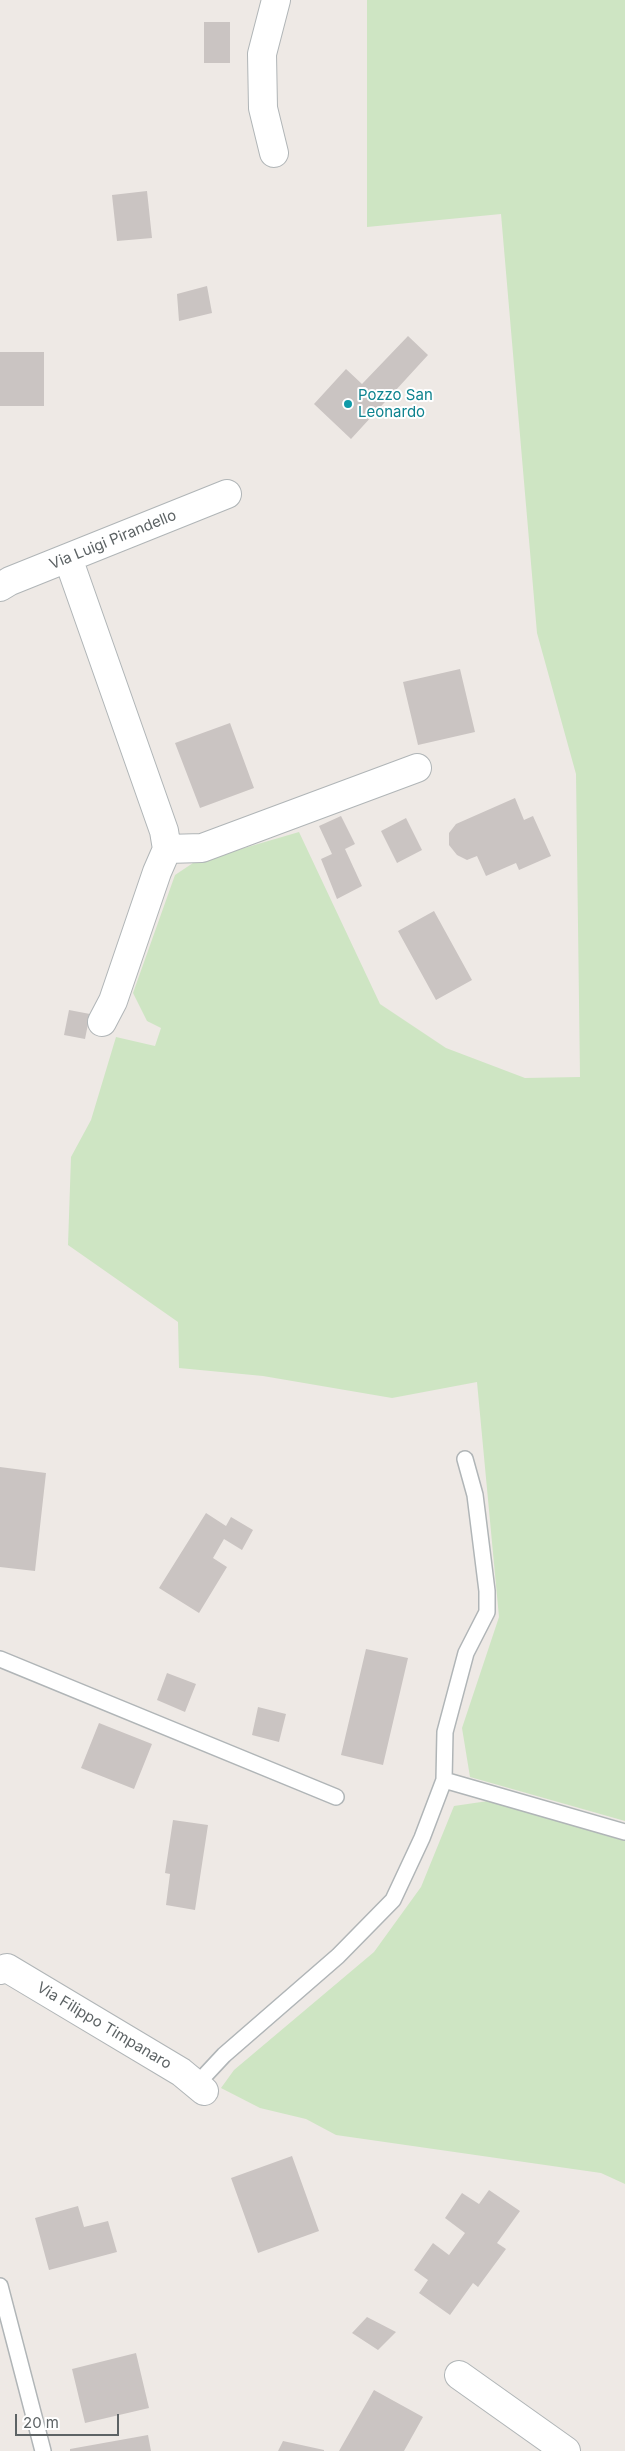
<!DOCTYPE html>
<style>
body{margin:0}
#map{position:relative;width:625px;height:2451px;overflow:hidden;background:#eee9e5;font-family:Inter,sans-serif}
canvas{display:block}
.scale{position:absolute;left:15px;top:2414px;width:104px;height:22px;box-sizing:border-box;border:2px solid #5d6365;border-top:0;padding-left:6px;font-size:15px;line-height:18px;white-space:nowrap;color:#5d6365;-webkit-text-stroke:4px #fff;paint-order:stroke}
</style>
<div id="map">
<canvas width="625" height="2451"></canvas>
<div class="scale">20 m</div>
</div>
<script>
const ctx = document.querySelector('canvas').getContext('2d');
ctx.lineJoin = 'round';
function fillPath(path, color) { ctx.fillStyle = color; ctx.fill(path, 'evenodd'); }
const toPath = rows => new Path2D(rows.map(r => 'M' + r).join(''));
function strokePath(path, color, width, dash) { ctx.strokeStyle = color; ctx.lineWidth = width; ctx.lineCap = dash ? 'butt' : 'round'; ctx.setLineDash(dash || []); ctx.stroke(path); }
function label(font, color, halo, rows, align = 'center') {
  ctx.font = font + ' Inter,sans-serif'; ctx.lineWidth = 4; ctx.setLineDash([]); ctx.textBaseline = 'middle'; ctx.strokeStyle = halo; ctx.fillStyle = color; for (const [text, x, y, turn = 0] of rows) {
    ctx.save(); ctx.translate(x, y); ctx.rotate((+turn || 0) * Math.PI / 180); ctx.textAlign = isNaN(turn) ? turn : align; if (halo) ctx.strokeText(text, 0, 0); ctx.fillText(text, 0, 0); ctx.restore();
  }
}
const green = toPath([
 [367,0,625,0,625,1821,470,1777,462,1728,499,1617,477,1382,392,1398,263,1376,179,1368,178,1322,68,1245,71,1157,91,1120,116,1037,155,1046,161,1028,147,1021,133,993,175,875,193,863,299,832,380,1004,446,1048,525,1078,580,1077,576,774,537,633,501,214,367,227],
 [488,1801,625,1841,625,2184,601,2173,336,2135,306,2119,260,2108,221,2088,234,2070,374,1952,421,1887,454,1806]
]);
const building = toPath([
 [204,22,230,22,230,63,204,63],
 [147,191,152,238,117,241,112,195],
 [207,286,212,313,179,321,177,294],
 [408,336,428,355,351,439,314,404,346,369,362,384],
 [0,352,44,352,44,406,0,406],
 [460,669,475,732,418,745,403,682],
 [230,723,254,788,200,808,175,743],
 [515,798,524,820,533,816,551,856,519,870,516,863,486,876,477,856,467,860,457,855,449,845,449,833,456,824],
 [341,816,355,844,345,849,362,886,337,899,321,859,332,854,319,826],
 [406,818,422,850,397,863,381,831],
 [434,911,472,980,436,1000,398,931],
 [69,1010,90,1014,85,1039,64,1035],
 [0,1467,46,1473,35,1571,0,1567],
 [206,1513,226,1526,231,1517,253,1530,242,1550,224,1539,213,1558,227,1567,199,1613,159,1588],
 [366,1649,408,1658,383,1765,341,1755],
 [167,1673,196,1684,185,1712,157,1700],
 [258,1707,286,1714,279,1742,252,1735],
 [99,1723,152,1744,134,1789,81,1768],
 [173,1820,208,1825,195,1910,166,1905,170,1874,165,1873],
 [292,2156,319,2231,258,2253,231,2178],
 [489,2190,520,2211,497,2243,506,2249,478,2287,473,2283,450,2315,419,2293,428,2280,414,2270,433,2243,449,2255,465,2233,445,2218,462,2193,479,2204],
 [78,2206,84,2227,108,2221,117,2252,49,2270,35,2218],
 [367,2317,396,2332,378,2350,352,2333],
 [136,2353,149,2408,85,2423,72,2369],
 [374,2390,423,2417,404,2451,339,2451],
 [148,2435,151,2451,70,2451,70,2449],
 [283,2441,324,2450,324,2451,278,2451]
]);
const lane = toPath([
 [0,1659,336,1797],
 [444,1780,625,1832],
 [196,2085,224,2055,338,1956,393,1900,422,1838,444,1780,445,1732,466,1653,487,1612,487,1591,475,1495,465,1459],
 [0,2286,43,2451]
]);
const street = toPath([
 [274,153,263,108,262,54,276,0],
 [68,558,164,831,167,849,157,872,113,1001,102,1022],
 [0,587,10,581,227,494],
 [167,849,202,848,417,768],
 [0,1970,7,1968,181,2072,204,2091],
 [459,2375,566,2451]
]);
const markers = [
 [348,404,5,"#0f9aa8"]
];
const cultureNames = [
 ["Pozzo San",358,395],
 ["Leonardo",358,412]
];
const streetNames = [
 ["Via Luigi Pirandello",113,540,-22],
 ["Via Filippo Timpanaro",104,2026,31]
];
fillPath(green, '#cee5c3');
fillPath(building, '#cac4c2');
strokePath(lane, '#b0b5b7', 18);
strokePath(street, '#b0b5b7', 30);
strokePath(lane, '#fff', 15);
strokePath(street, '#fff', 28);
for (const [x, y, r, color] of markers) { const dot = new Path2D(); dot.arc(x, y, r, 0, 2 * Math.PI); ctx.fillStyle = color; ctx.fill(dot); strokePath(dot, '#fff', 2); }
label('15px', '#0d838f', '#fff', cultureNames, 'left');
label('15px', '#5d6365', '#fff', streetNames);
</script>
